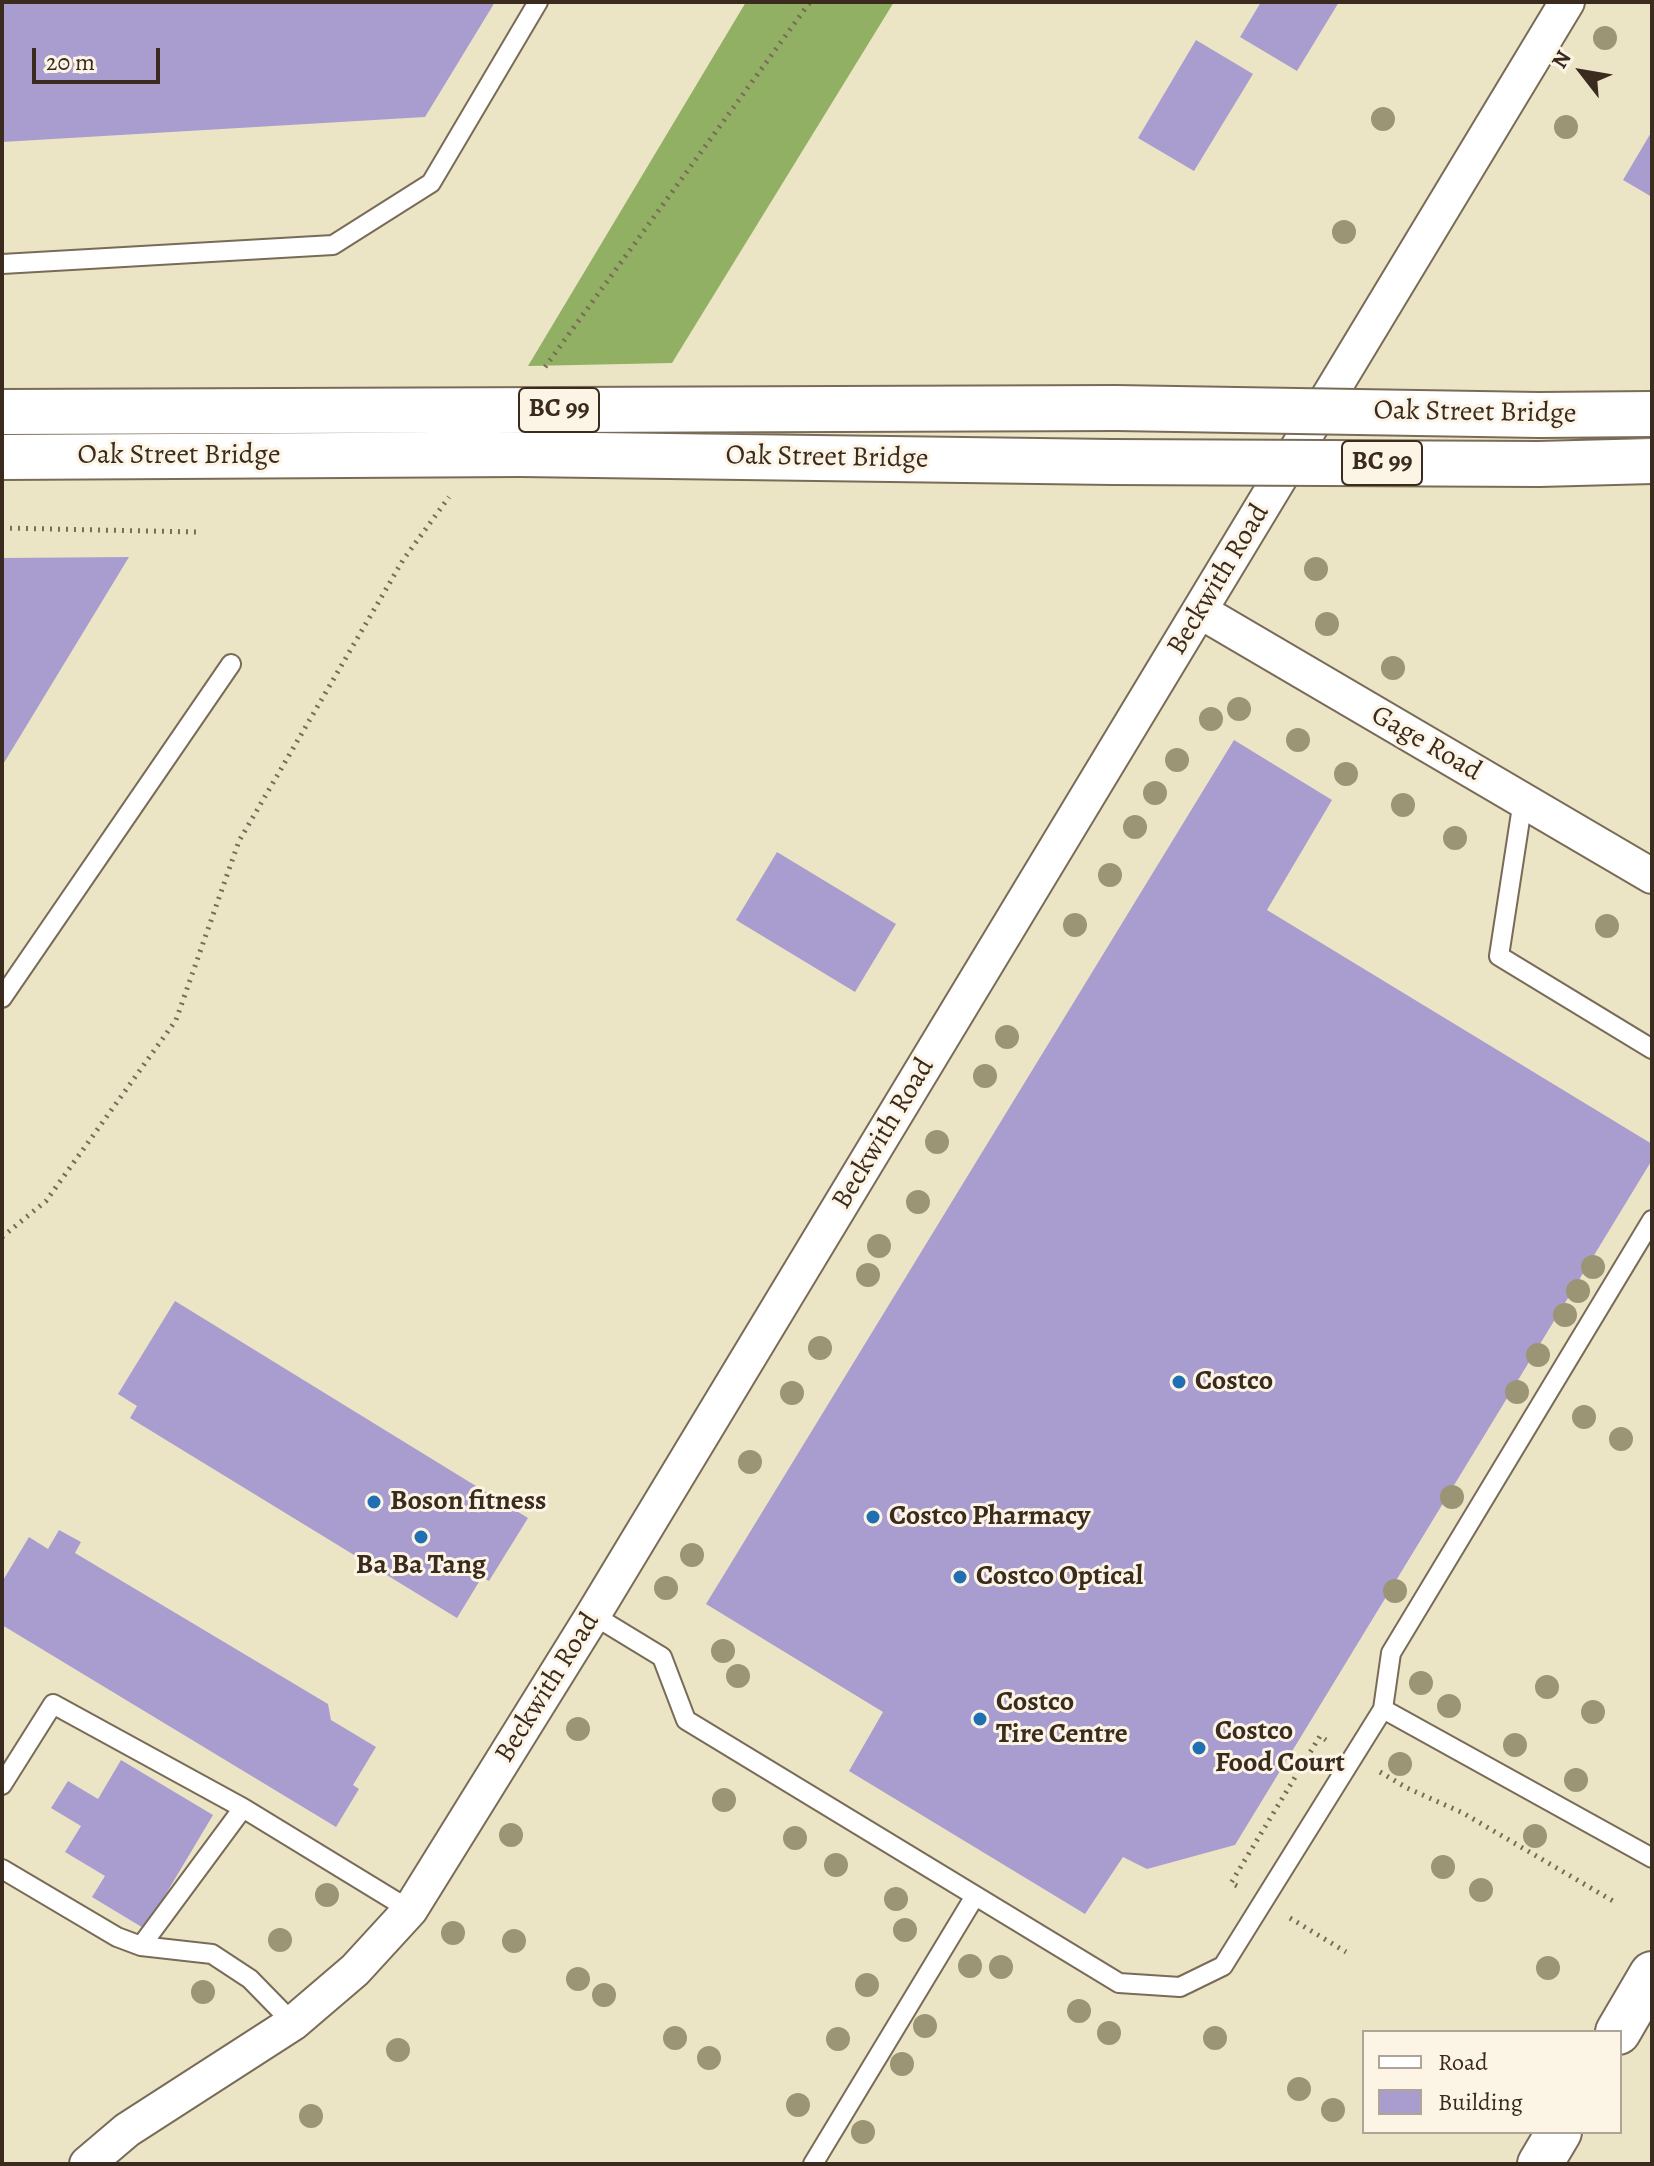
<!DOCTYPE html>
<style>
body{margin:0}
#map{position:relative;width:1654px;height:2166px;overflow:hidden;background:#ece5c5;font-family:Alegreya,serif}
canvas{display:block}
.frame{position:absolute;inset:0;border:4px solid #3b2a1e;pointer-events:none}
.legend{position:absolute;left:1362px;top:2030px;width:260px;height:104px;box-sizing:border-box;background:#fcf5e5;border:2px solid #afa495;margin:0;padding:10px 14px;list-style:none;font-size:24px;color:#3b2a1e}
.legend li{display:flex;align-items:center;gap:16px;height:40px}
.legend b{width:40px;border:2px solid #afa495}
.north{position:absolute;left:1542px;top:32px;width:80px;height:80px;-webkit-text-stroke:6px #fcf5e5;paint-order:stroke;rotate:301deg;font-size:22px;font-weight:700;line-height:32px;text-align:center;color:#3b2a1e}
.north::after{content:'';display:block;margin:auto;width:28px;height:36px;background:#3b2a1e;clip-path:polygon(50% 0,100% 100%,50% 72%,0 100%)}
.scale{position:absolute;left:32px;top:48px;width:128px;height:36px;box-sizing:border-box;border:4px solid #3b2a1e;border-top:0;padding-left:10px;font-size:24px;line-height:28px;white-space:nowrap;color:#3b2a1e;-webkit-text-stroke:6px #fcf5e5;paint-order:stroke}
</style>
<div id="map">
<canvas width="1654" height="2166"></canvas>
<div class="frame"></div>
<ul class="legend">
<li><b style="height:10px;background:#fff"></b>Road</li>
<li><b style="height:22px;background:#a99dd0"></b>Building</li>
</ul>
<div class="north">N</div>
<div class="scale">20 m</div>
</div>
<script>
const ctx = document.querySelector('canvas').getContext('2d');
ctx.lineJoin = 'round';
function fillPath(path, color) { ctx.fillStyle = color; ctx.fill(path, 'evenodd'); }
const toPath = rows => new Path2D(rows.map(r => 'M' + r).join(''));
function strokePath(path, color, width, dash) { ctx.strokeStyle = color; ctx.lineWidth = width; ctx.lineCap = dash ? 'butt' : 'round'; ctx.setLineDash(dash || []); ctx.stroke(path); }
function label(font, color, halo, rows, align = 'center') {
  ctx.font = font + ' Alegreya,serif'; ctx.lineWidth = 6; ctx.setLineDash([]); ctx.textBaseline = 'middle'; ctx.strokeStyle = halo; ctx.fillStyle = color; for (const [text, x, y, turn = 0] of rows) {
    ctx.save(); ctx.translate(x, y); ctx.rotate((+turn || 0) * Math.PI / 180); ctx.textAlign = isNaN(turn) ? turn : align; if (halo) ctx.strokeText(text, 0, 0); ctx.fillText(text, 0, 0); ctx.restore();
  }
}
const forest = toPath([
 [746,2,894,2,672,363,528,366]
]);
const building = toPath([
 [2,2,495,2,425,117,2,142],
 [1261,2,1339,2,1297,71,1240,37],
 [1196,40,1253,74,1194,171,1138,138],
 [1652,131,1652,197,1623,180],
 [129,557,2,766,2,558],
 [1234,740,1332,800,1267,910,1652,1144,1652,1160,1235,1845,1147,1869,1123,1857,1085,1914,849,1771,883,1712,706,1604],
 [777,852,896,924,855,992,736,920],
 [175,1301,528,1518,489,1581,482,1577,457,1618,130,1418,137,1406,118,1394],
 [59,1530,81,1542,75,1553,328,1704,331,1720,376,1747,353,1785,359,1789,336,1827,2,1625,2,1582,29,1537,48,1549],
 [121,1760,213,1815,145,1929,92,1897,105,1876,65,1852,81,1826,51,1808,68,1781,98,1799]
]);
const path = toPath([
 [545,367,810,2],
 [2,528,197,532],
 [2,1237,46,1201,176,1020,239,841,403,560,449,497],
 [1380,1772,1407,1788,1463,1813,1613,1901],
 [1237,1886,1231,1883,1320,1736,1326,1740],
 [1290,1918,1346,1952]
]);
const lane = toPath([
 [2,264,333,245,431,183,538,2],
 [1523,800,1499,956,1652,1049],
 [2,998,231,664],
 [593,1615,662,1657,686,1720,1119,1983,1180,1987,1223,1966,1383,1709,1391,1653,1652,1220],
 [1383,1709,1652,1858],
 [2,1785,53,1704,243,1808,410,1910],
 [2,1869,117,1937,141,1946,212,1954,250,1979,293,2023],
 [141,1946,243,1808],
 [813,2164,975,1896]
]);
const street = toPath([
 [1200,611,1652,876],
 [87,2164,127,2130,293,2023,355,1970,410,1910,593,1615,1567,2]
]);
const primary = toPath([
 [1618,2032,1652,1974],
 [1540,2164,1559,2132]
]);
const highwayBridge = toPath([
 [2,412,1116,408,1539,415,1652,414],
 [2,457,520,454,1112,462,1539,464,1652,461]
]);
const trees = [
 [1605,38],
 [1383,119],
 [1566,127],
 [1344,232],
 [1316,569],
 [1327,624],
 [1393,668],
 [1239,709],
 [1211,719],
 [1298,740],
 [1177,760],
 [1346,774],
 [1155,793],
 [1403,805],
 [1135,827],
 [1455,838],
 [1110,875],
 [1075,925],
 [1607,926],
 [1007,1037],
 [985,1076],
 [937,1142],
 [918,1202],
 [879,1246],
 [1593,1267],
 [868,1275],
 [1578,1291],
 [1565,1315],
 [820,1348],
 [1538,1355],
 [1517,1392],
 [792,1393],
 [1584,1417],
 [1621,1439],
 [750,1462],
 [1452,1497],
 [692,1555],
 [666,1588],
 [1395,1591],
 [723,1651],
 [738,1676],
 [1421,1683],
 [1547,1687],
 [1449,1706],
 [1593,1712],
 [578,1729],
 [1515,1745],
 [1400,1764],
 [1576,1780],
 [724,1800],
 [511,1835],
 [1535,1836],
 [795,1838],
 [836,1865],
 [1443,1867],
 [1481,1890],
 [327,1895],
 [896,1899],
 [905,1930],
 [453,1933],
 [280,1940],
 [514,1941],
 [970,1966],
 [1001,1967],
 [1548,1968],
 [578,1979],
 [867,1985],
 [203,1992],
 [604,1995],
 [1079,2011],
 [925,2026],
 [1109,2033],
 [675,2038],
 [1215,2038],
 [838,2039],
 [398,2050],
 [709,2058],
 [902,2064],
 [1299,2089],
 [798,2105],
 [1333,2110],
 [311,2116],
 [863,2132]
];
const markers = [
 [1179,1382,8,"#1f6fb2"],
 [374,1502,8,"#1f6fb2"],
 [873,1517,8,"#1f6fb2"],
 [421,1537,8,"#1f6fb2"],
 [960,1577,8,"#1f6fb2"],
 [980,1719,8,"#1f6fb2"],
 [1199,1748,8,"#1f6fb2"]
];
const shields = [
 [559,410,80],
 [1382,463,80]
];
const shieldNames = [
 ["BC 99",559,410],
 ["BC 99",1382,463]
];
const streetNames = [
 ["Oak Street Bridge",1475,413,1],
 ["Oak Street Bridge",179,456],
 ["Oak Street Bridge",827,458,1],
 ["Beckwith Road",1219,580,-59],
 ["Gage Road",1426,744,30],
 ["Beckwith Road",884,1134,-59],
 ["Beckwith Road",548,1688,-58]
];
const poiNames = [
 ["Costco",1195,1382],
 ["Boson fitness",390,1502],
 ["Costco Pharmacy",889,1517],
 ["Ba Ba Tang",421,1566,"center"],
 ["Costco Optical",976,1577],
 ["Costco",996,1703],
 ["Tire Centre",996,1735],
 ["Costco",1215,1732],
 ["Food Court",1215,1764]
];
fillPath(forest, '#91b063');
fillPath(building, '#a99dd0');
strokePath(lane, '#796b58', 22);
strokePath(street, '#796b58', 38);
strokePath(primary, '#796b58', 48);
strokePath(path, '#796b58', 5, [2, 6]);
strokePath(lane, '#fff', 18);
strokePath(street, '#fff', 34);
strokePath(primary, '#fff', 44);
strokePath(highwayBridge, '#796b58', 48, []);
strokePath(highwayBridge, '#fff', 44);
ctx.fillStyle = '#9c9575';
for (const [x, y] of trees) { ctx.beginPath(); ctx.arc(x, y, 12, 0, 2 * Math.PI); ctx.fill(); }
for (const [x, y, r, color] of markers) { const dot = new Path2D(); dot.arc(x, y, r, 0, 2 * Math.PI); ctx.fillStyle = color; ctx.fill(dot); strokePath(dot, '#fcf5e5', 3); }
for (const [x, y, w] of shields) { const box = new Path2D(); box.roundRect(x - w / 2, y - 22, w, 44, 6); ctx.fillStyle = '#fcf5e5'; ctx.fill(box); strokePath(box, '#3b2a1e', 2); }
label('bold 26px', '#3b2a1e', null, shieldNames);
label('28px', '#3b2a1e', '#fcf5e5', streetNames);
label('bold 28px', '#3b2a1e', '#fcf5e5', poiNames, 'left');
</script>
